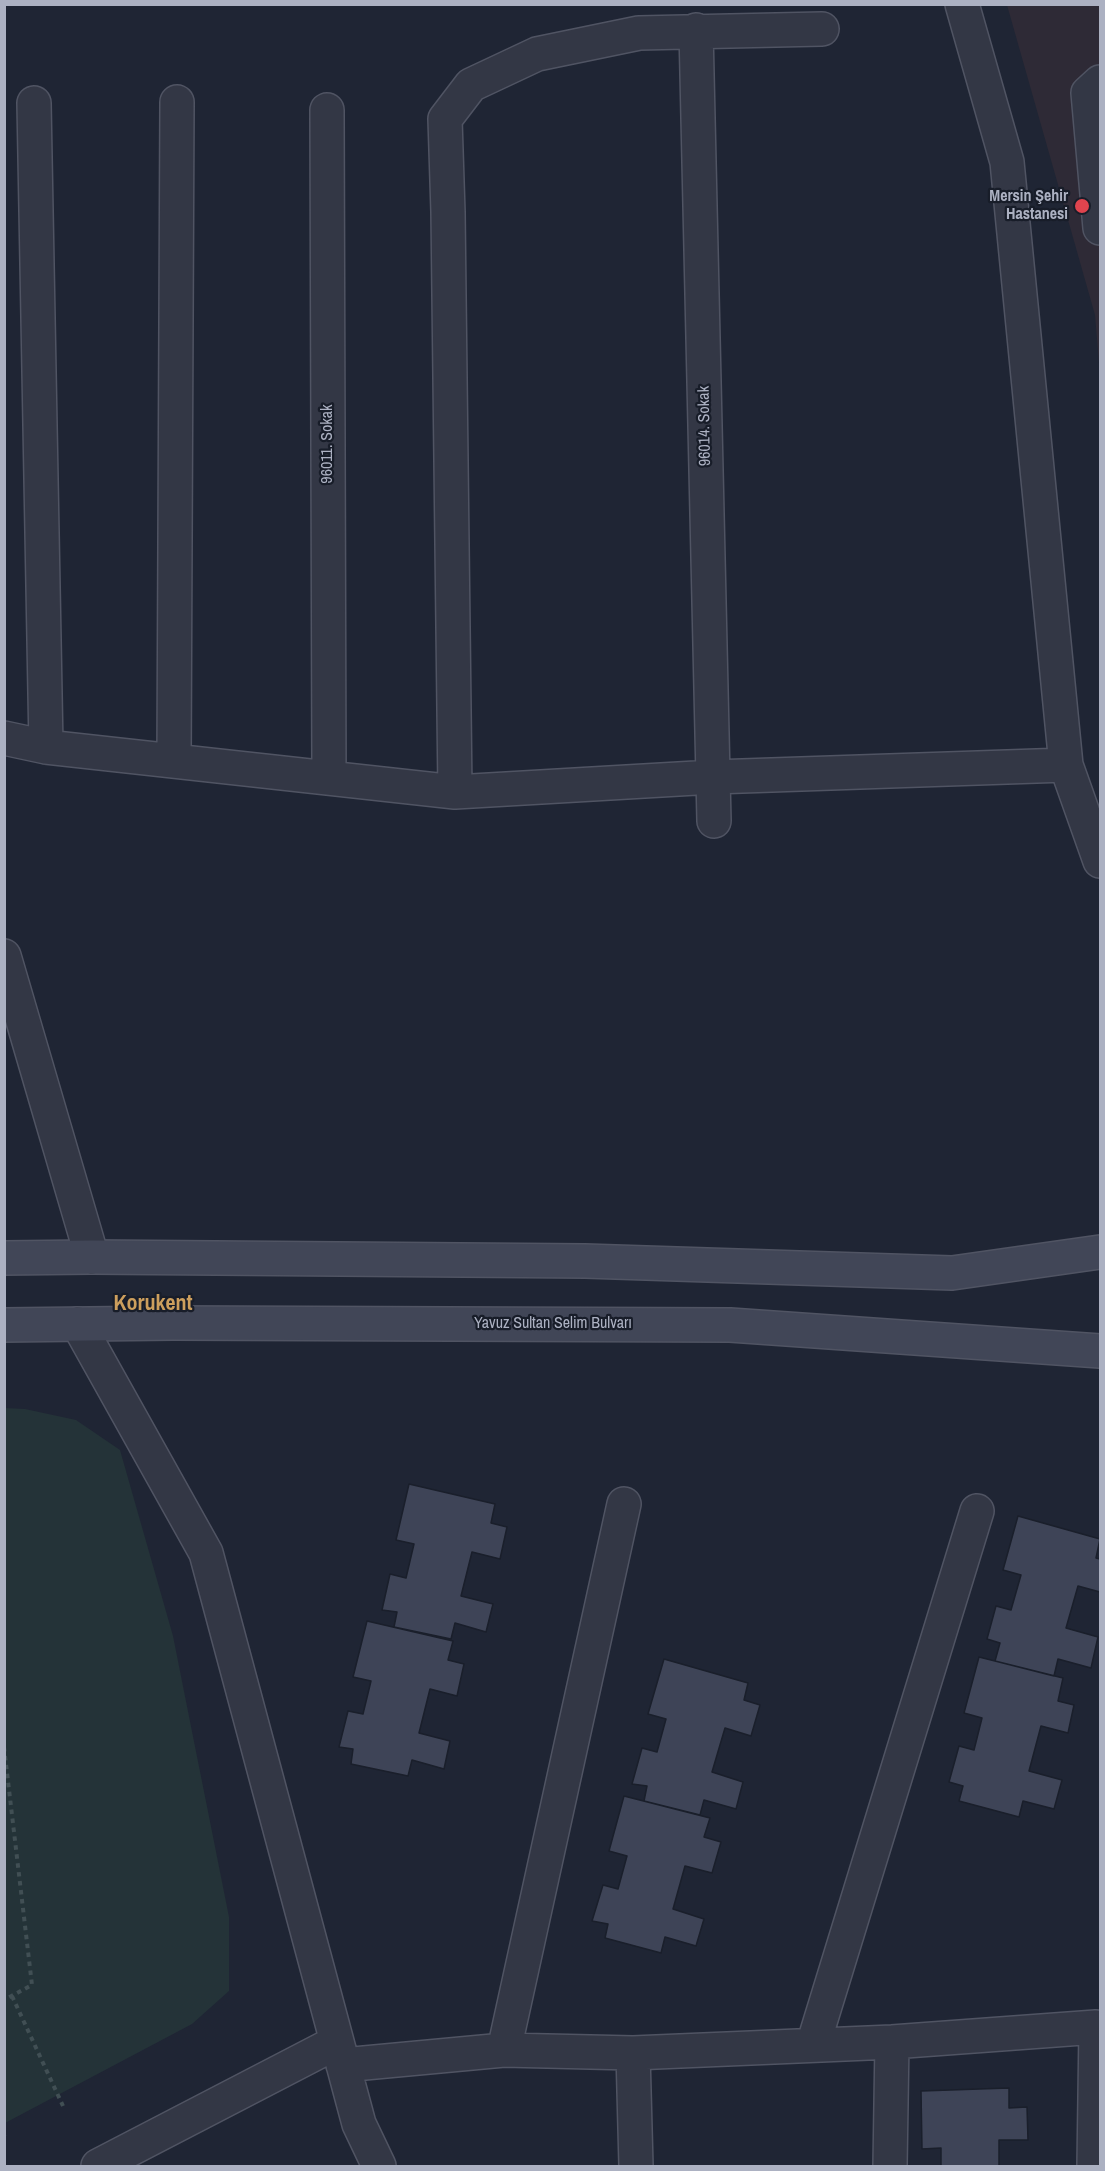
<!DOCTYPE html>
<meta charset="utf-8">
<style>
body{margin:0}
#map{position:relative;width:1105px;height:2171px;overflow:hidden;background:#1f2534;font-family:"Archivo Narrow",sans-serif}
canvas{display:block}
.frame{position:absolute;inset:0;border:6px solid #acb1c2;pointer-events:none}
</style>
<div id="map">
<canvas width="1105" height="2171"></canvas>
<div class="frame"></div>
</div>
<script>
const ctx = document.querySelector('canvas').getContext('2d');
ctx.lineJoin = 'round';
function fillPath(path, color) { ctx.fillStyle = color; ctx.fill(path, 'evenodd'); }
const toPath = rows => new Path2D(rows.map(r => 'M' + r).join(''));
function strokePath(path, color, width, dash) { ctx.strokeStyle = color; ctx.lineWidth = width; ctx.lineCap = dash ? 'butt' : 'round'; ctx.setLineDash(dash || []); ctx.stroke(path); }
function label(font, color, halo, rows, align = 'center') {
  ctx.font = font + ' "Archivo Narrow",sans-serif'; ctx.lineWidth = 4.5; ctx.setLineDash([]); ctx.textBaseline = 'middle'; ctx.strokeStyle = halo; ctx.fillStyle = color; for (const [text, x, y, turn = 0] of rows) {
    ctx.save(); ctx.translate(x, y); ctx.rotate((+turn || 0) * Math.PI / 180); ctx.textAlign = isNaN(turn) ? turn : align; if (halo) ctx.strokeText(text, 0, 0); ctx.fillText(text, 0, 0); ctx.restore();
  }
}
const medical = toPath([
 [1007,5,1100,5,1100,375,1095,315]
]);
const green = toPath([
 [4,1408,25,1409,76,1420,120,1450,173,1636,229,1917,229,1991,192,2024,5,2123]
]);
const building = toPath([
 [409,1484,495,1504,491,1523,507,1527,500,1559,472,1552,461,1596,493,1604,486,1632,455,1623,451,1639,394,1627,397,1612,382,1610,390,1574,406,1578,414,1544,396,1540,409,1484],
 [1018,1516,1100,1539,1096,1558,1100,1559,1100,1592,1078,1586,1066,1628,1098,1637,1091,1668,1058,1659,1054,1676,995,1661,1000,1643,987,1639,996,1606,1011,1610,1021,1575,1003,1570,1018,1516],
 [367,1621,453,1641,448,1660,464,1664,457,1696,430,1689,419,1733,450,1741,444,1769,412,1760,408,1776,351,1764,353,1749,339,1747,348,1711,363,1714,371,1681,353,1677,367,1621],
 [979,1657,1063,1678,1058,1701,1074,1705,1068,1733,1041,1726,1029,1771,1062,1780,1054,1809,1023,1801,1019,1817,959,1801,963,1786,949,1782,959,1746,974,1750,982,1718,964,1713,979,1657],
 [664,1659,748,1683,744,1700,760,1705,751,1736,725,1728,712,1772,743,1782,736,1809,704,1800,700,1815,644,1801,647,1786,632,1784,642,1748,657,1752,666,1719,648,1714,664,1659],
 [624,1796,710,1818,704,1837,721,1842,712,1873,685,1866,673,1909,704,1919,696,1946,665,1937,661,1953,605,1938,608,1924,592,1921,603,1885,618,1889,627,1856,609,1851,624,1796],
 [1009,2088,1009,2108,1027,2107,1028,2140,999,2140,999,2166,941,2166,941,2148,922,2149,921,2091,1009,2088]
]);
const path = toPath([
 [4,1747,32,1985,4,2000],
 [12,1996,63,2106],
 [4,2136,5,2137]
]);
const street = toPath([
 [962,4,1007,162,1066,765,1100,861],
 [696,30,714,821],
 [1100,82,1088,93,1100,228],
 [34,103,46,747],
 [327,110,329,778],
 [4,738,46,747,455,792,713,777,1066,765],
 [174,761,177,102],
 [455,792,448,212,445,119,471,85,537,54,639,33,822,29],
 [4,956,92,1257],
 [78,1324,206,1553,359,2124,379,2166],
 [813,2045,977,1511],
 [504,2050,624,1504],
 [633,2053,636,2166],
 [343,2065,504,2050,633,2053,892,2042,1096,2027,1094,2166],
 [98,2166,337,2042],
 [890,2166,892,2042]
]);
const secondary = toPath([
 [4,1258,92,1257,585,1261,952,1273,1100,1252],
 [4,1325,173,1323,730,1325,1100,1351]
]);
const markers = [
 [1082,206,8,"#e0444e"]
];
const poiNames = [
 ["Mersin Şehir",1068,197],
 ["Hastanesi",1068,215]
];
const streetNames = [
 ["96014. Sokak",705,426,-91],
 ["96011. Sokak",328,444,-90],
 ["Yavuz Sultan Selim Bulvarı",553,1324]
];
const districtNames = [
 ["Korukent",153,1304]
];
fillPath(medical, '#2e2a36');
fillPath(green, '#243338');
fillPath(building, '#3e4457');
strokePath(building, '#1a1f2b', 1.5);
strokePath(street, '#505463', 36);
strokePath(secondary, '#505463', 36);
strokePath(path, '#414f54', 4, [4.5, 4.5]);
strokePath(street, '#333745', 33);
strokePath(secondary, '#414657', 33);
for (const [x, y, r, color] of markers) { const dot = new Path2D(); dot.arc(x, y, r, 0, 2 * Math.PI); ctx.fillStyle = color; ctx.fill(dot); strokePath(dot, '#181d29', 2); }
label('bold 16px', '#acb1c2', '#181d29', poiNames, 'right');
label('16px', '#acb1c2', '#181d29', streetNames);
label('bold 22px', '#cd9f5d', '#181d29', districtNames);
</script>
